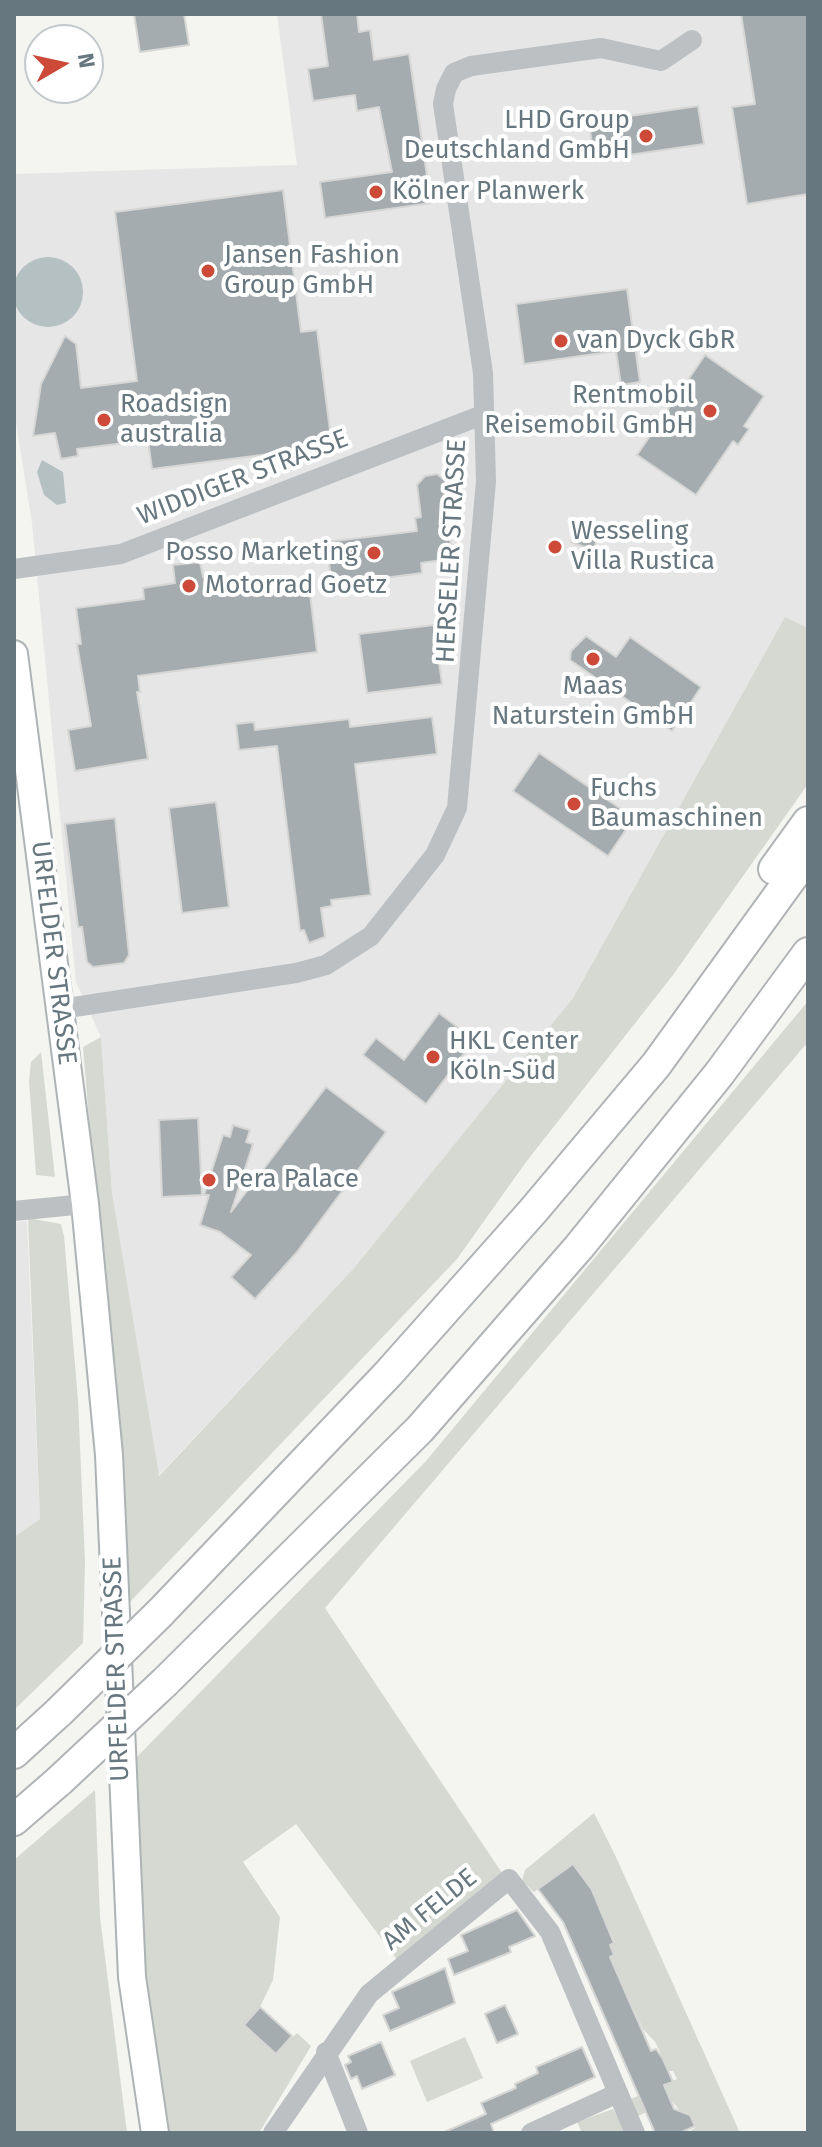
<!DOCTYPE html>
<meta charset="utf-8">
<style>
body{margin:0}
#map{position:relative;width:822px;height:2147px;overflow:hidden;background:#f4f4f1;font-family:"Fira Sans",sans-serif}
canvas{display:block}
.frame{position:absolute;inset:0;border:16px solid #67777f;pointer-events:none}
.north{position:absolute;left:24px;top:24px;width:80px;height:80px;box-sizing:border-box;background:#fff;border:2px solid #c2c9cc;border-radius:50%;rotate:81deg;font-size:22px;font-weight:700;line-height:32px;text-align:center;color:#67777f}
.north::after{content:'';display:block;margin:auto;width:28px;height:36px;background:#cd4a38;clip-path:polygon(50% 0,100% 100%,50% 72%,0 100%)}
</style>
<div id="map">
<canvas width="822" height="2147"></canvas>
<div class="frame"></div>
<div class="north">N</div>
</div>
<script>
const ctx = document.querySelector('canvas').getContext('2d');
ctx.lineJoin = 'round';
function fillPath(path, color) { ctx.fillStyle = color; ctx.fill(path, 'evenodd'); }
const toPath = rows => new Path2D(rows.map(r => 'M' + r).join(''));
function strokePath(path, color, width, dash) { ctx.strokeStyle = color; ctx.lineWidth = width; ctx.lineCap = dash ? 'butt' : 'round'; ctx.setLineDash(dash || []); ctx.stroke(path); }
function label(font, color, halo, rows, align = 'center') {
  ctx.font = font + ' "Fira Sans",sans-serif'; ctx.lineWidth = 8; ctx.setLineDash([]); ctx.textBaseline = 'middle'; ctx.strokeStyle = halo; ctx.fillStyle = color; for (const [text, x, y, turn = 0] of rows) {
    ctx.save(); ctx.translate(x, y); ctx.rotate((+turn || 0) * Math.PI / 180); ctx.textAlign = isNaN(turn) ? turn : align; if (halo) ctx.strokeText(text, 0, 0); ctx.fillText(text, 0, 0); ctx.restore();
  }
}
const built = toPath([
 [277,14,808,14,808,628,785,617,573,998,354,1268,158,1476,112,1193,101,1037,76,982,32,523,14,410,14,174,297,165],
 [27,1221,40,1519,14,1537,14,1222]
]);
const green = toPath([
 [785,617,808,628,808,784,673,975,526,1162,457,1259,129,1603,83,1047,101,1037,112,1193,159,1476,354,1268,573,998],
 [808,1001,808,1042,325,1608,502,1873,398,1961,296,1824,243,1862,280,1917,273,1980,260,2007,244,2025,276,2053,297,2033,311,2046,259,2133,167,2133,155,2062,139,1910,131,1763,426,1461],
 [41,1052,55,1177,36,1175,29,1081,31,1062],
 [28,1218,61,1224,64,1236,78,1400,85,1562,83,1643,14,1710,14,1537,40,1519],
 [95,1790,100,1917,127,2133,14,2133,14,1860],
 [594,1813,616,1857,740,2133,688,2133,696,2127,691,2117,680,2120,680,2111,671,2100,638,2116,631,2099,677,2079,673,2071,668,2071,656,2043,643,2029,622,1984,610,1957,614,1955,608,1945,615,1942,598,1905,573,1910,595,1894,573,1864,534,1892,522,1881,525,1870],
 [465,2037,483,2078,427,2102,410,2061],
 [613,2109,628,2133,582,2133,577,2122]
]);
const water = toPath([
 '13 292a35 35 0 1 1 70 0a35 35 0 1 1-70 0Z',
 [42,460,63,472,66,503,57,505,44,495,37,472]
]);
const building = toPath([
 [134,14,184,14,189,45,140,52,134,14],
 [321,14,357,14,359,32,370,30,374,60,409,54,431,203,325,218,320,182,392,172,379,107,357,111,355,95,313,101,308,69,328,66,321,14],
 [741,14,808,14,808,194,747,204,732,107,755,104,741,14],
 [698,106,704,144,594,160,589,122,698,106],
 [283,190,301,332,317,330,332,446,152,469,148,440,77,449,78,456,61,459,55,433,33,436,41,384,65,336,76,344,81,388,137,381,115,212,283,190],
 [627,289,640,382,621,385,616,351,524,364,516,304,627,289],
 [705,355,764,396,744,426,749,429,738,445,733,441,696,495,637,455,705,355],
 [437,474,447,482,449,494,443,502,452,551,448,559,421,563,422,573,332,585,326,542,417,531,415,518,421,517,417,485,425,476,437,474],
 [576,527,599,535,593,550,571,542,576,527],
 [200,562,203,577,209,577,210,589,308,577,317,652,138,676,140,692,137,692,148,759,75,771,68,730,91,726,77,644,81,644,76,608,144,599,143,588,175,583,173,565,200,562],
 [434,625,442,684,367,693,359,634,434,625],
 [586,636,616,657,630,637,701,687,672,731,570,660,571,651,586,636],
 [432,717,437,754,355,764,371,895,331,900,332,906,321,908,325,937,309,943,304,930,300,931,277,746,239,750,236,724,254,722,255,730,349,719,350,727,432,717],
 [539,753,634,818,608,856,513,791,539,753],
 [216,802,229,907,182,913,169,808,216,802],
 [115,818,129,955,124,963,93,967,87,962,82,927,78,927,65,824,115,818],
 [439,1013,474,1040,426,1104,363,1055,376,1038,404,1060,439,1013],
 [326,1087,386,1132,297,1252,255,1299,231,1277,251,1255,220,1232,200,1225,209,1195,204,1195,223,1135,230,1137,233,1125,250,1130,246,1142,253,1144,231,1212,326,1087],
 [198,1118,202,1195,162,1197,159,1120,198,1118],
 [573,1864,592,1890,614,1943,610,1945,614,1955,610,1957,651,2051,656,2049,663,2059,673,2082,664,2085,674,2109,690,2115,695,2126,680,2133,655,2133,563,1922,538,1889,573,1864],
 [517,1910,535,1936,509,1947,511,1952,454,1975,448,1959,468,1951,461,1935,517,1910],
 [445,1968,455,2003,390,2031,383,2015,399,2008,392,1992,445,1968],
 [505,2005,518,2034,497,2043,485,2014,505,2005],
 [260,2007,292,2036,276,2054,244,2025,260,2007],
 [381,2042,395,2075,362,2089,357,2076,351,2079,345,2065,351,2062,348,2056,381,2042],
 [582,2047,595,2077,491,2124,494,2133,442,2133,486,2114,481,2103,516,2088,515,2084,538,2073,536,2067,582,2047]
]);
const minor = toPath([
 [14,569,121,554,485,414],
 [61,1009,296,973,326,965,371,936,435,855,457,808,486,481,483,373,443,104,446,89,454,73,471,66,601,48,661,61,692,40],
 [14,1211,85,1204],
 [326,2052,358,2133],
 [273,2133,369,1994,509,1879,550,1932,635,2133],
 [531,2133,618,2093]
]);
const major = toPath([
 [14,654,85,1204,109,1455,132,1977,155,2133]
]);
const highway = toPath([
 [774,869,808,822],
 [160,1613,388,1374,533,1211,656,1065,808,855],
 [165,1682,420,1429,579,1247,719,1074,808,953],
 [14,1753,59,1712],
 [14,1820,59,1781]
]);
const highwayBridge = toPath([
 [59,1712,160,1613],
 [59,1781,165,1682]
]);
const markers = [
 [646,136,8,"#cd4a38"],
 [376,192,8,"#cd4a38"],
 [208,271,8,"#cd4a38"],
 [561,341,8,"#cd4a38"],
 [710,411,8,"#cd4a38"],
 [104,420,8,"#cd4a38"],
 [555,547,8,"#cd4a38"],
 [374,553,8,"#cd4a38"],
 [189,586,8,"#cd4a38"],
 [593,659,8,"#cd4a38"],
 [574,804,8,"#cd4a38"],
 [433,1057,8,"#cd4a38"],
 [209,1180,8,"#cd4a38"]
];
const poiNames = [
 ["LHD Group",630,121,"right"],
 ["Deutschland GmbH",630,151,"right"],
 ["Kölner Planwerk",392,192],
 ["Jansen Fashion",224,256],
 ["Group GmbH",224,286],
 ["van Dyck GbR",577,341],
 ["Rentmobil",694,396,"right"],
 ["Reisemobil GmbH",694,426,"right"],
 ["Roadsign",120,405],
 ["australia",120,435],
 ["Wesseling",571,532],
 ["Villa Rustica",571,562],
 ["Posso Marketing",358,553,"right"],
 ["Motorrad Goetz",205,586],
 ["Maas",593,687,"center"],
 ["Naturstein GmbH",593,717,"center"],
 ["Fuchs",590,789],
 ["Baumaschinen",590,819],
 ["HKL Center",449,1042],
 ["Köln-Süd",449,1072],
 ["Pera Palace",225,1180]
];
const streetNames = [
 ["WIDDIGER STRASSE",243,478,-21],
 ["HERSELER STRASSE",452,551,-87],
 ["URFELDER STRASSE",53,953,83],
 ["URFELDER STRASSE",117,1669,-92],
 ["AM FELDE",430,1910,-39]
];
fillPath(built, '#e5e6e5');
fillPath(green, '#d5d9d1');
fillPath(water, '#b4c0c2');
fillPath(building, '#a4acb0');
strokePath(building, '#d6d6d4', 2);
strokePath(major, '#aeb3b5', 30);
strokePath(highway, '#b0b4b6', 34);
strokePath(minor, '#bcc0c3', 20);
strokePath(major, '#fff', 26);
strokePath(highway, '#fff', 30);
strokePath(highwayBridge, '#b0b4b6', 34, []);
strokePath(highwayBridge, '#fff', 30);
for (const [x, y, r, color] of markers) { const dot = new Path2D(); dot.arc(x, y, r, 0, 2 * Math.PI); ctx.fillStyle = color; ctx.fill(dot); strokePath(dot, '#fff', 3); }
label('26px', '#67777f', '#fff', poiNames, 'left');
label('26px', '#67777f', '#fff', streetNames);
</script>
